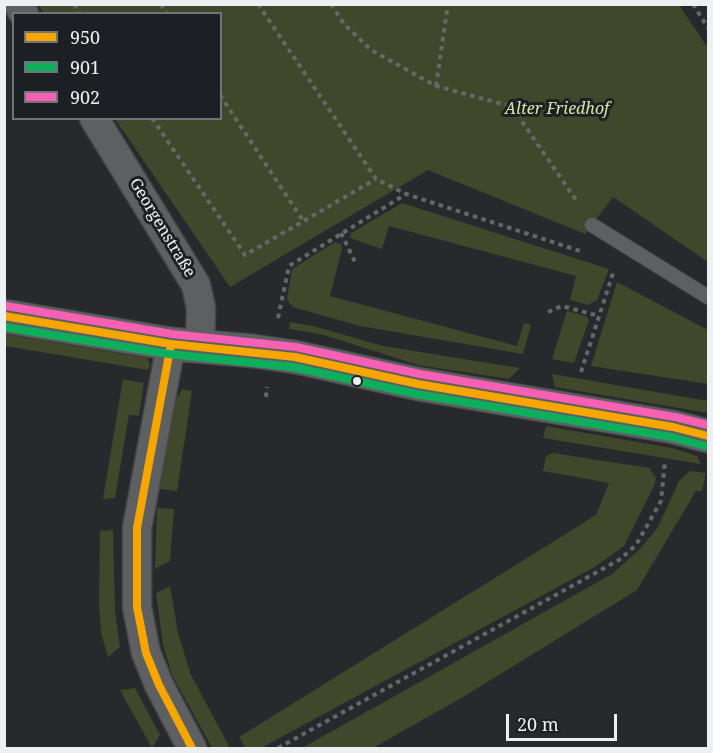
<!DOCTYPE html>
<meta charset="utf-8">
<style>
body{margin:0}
#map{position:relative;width:713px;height:753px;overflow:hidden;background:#27292c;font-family:"Noto Serif",serif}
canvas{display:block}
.frame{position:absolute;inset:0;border:6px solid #edf0f3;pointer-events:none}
.legend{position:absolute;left:12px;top:12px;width:210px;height:108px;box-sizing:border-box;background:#1c2024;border:2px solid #707377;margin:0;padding:8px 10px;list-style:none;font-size:18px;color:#edf0f3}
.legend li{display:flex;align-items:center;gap:12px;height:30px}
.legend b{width:30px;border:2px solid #707377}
.scale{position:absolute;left:506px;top:714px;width:111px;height:27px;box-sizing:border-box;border:3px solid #edf0f3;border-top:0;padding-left:8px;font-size:18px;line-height:21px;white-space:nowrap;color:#edf0f3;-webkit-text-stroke:4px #1c2024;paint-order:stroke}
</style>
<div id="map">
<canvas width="713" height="753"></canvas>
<div class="frame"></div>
<ul class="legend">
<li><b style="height:8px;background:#f7a600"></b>950</li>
<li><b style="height:8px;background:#0daf5c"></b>901</li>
<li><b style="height:8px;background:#f860b3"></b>902</li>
</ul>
<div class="scale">20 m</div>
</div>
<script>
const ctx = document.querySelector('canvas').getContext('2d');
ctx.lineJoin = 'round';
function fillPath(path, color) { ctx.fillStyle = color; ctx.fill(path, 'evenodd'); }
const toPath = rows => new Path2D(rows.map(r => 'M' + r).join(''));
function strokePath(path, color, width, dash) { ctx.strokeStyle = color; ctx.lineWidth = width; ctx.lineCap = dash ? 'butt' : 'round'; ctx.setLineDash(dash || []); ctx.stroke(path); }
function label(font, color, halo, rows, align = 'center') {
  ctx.font = font + ' "Noto Serif",serif'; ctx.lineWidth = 6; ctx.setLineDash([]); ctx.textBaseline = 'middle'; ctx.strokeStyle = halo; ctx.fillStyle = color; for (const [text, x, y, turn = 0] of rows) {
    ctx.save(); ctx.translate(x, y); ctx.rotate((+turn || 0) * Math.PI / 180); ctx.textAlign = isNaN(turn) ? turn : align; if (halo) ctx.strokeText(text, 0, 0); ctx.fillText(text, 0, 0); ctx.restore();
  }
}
const green = toPath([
 [38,5,679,5,708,48,708,262,613,197,585,234,428,170,230,287,115,119,220,118,220,14,44,13],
 [402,203,609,269,597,300,588,305,570,300,576,276,389,226,382,249,350,238,351,233],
 [335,242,341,244,342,249,330,296,517,346,524,323,531,325,523,354,360,326,293,307,287,300,292,269],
 [617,282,708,330,708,384,591,366],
 [567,311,586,316,589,320,574,363,552,359],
 [290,322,313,326,383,346,520,368,509,379,418,365,324,335,289,329],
 [5,334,147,358,150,364,148,370,5,346],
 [552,374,708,401,708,413,555,387],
 [123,379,144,383,139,416,129,415,115,498,103,499],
 [182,389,192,391,177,491,160,489,174,404],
 [546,426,672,448,697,456,701,464,543,438],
 [553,453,649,468,656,478,654,486,624,546,593,568,261,748,245,748,239,737,596,515,609,483,543,471,546,456],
 [690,471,706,473,702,491,696,491,637,590,463,697,373,748,302,748,612,574,640,549,658,527,679,481],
 [157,508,174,509,170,561,155,569],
 [113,530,115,611,120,647,108,657,101,633,99,603,100,531],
 [170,586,178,633,191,675,230,748,212,748,172,675,163,645,156,593],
 [135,688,160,735,152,748,120,690]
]);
const path = toPath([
 [74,4,80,14],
 [161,4,167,14],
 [258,4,376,179,406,194,580,251],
 [331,4,344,24,371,50,436,86,517,108,523,123,578,203],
 [693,4,708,28],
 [436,86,448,4],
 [220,95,304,222],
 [152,118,245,255,376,179],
 [341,233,355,262],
 [548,312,562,306,599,316],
 [278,318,289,266,406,194],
 [581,372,614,270],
 [266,397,267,387],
 [278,748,619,560,636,545,661,501,665,461]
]);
const lane = toPath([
 [592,225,708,297]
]);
const street = toPath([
 [18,4,24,14],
 [94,118,196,285,201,308,200,347],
 [171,344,137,528,137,607,146,653,159,685,192,748]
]);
const secondary = toPath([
 [4,316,171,344,253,351,295,357,418,384,673,427,708,436]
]);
const bus1 = toPath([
 [4,316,171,344,295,357,418,384,673,427,708,436],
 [171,344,137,528,137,607,146,653,159,685,192,748]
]);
const bus2 = toPath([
 [4,327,169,354,293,367,416,394,671,437,705,446]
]);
const bus3 = toPath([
 [6,306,172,334,296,347,420,374,675,417,708,425]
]);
const markers = [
 [357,381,5,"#edf0f3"]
];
const parkNames = [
 ["Alter Friedhof",557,109]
];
const streetNames = [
 ["Georgenstraße",162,228,59]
];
fillPath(green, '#40472b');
strokePath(lane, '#454649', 16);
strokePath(street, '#454649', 31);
strokePath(secondary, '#454649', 35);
strokePath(path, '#666769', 4, [4.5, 4.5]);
strokePath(lane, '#5d5f61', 14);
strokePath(street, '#5d5f61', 28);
strokePath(secondary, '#5d5f61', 33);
strokePath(bus1, '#f7a600', 8);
strokePath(bus2, '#0daf5c', 8);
strokePath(bus3, '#f860b3', 8);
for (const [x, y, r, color] of markers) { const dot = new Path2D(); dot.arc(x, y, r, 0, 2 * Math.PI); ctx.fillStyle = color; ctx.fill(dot); strokePath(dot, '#1c2024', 2); }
label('italic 16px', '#d7e9a2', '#1c2024', parkNames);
label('16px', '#edf0f3', '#1c2024', streetNames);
</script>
